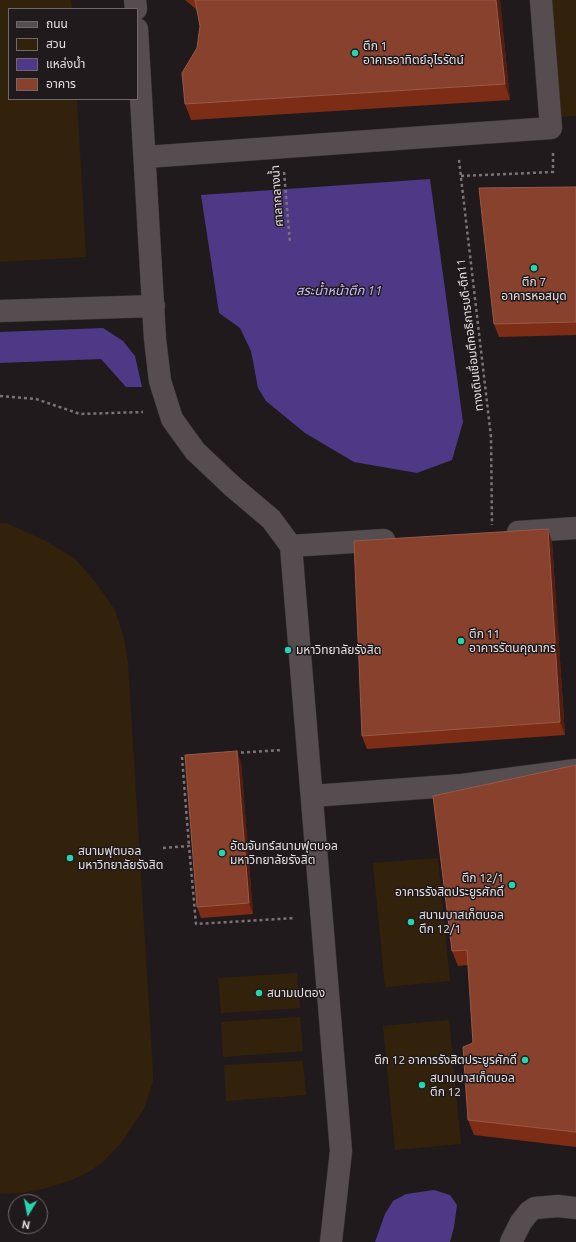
<!DOCTYPE html>
<meta charset="utf-8">
<style>
body{margin:0}
#map{position:relative;width:576px;height:1242px;overflow:hidden;background:#211a1c;font-family:Ubuntu,"Noto Sans Thai",sans-serif}
canvas{display:block}
.legend{position:absolute;left:8px;top:8px;width:130px;height:92px;box-sizing:border-box;background:#211a1c;border:1px solid #6f696b;margin:0;padding:5px 7px;list-style:none;font-size:12px;color:#e5e0e2}
.legend li{display:flex;align-items:center;gap:8px;height:20px}
.legend b{width:20px;border:1px solid #6f696b}
.north{position:absolute;left:8px;top:1194px;width:40px;height:40px;box-sizing:border-box;background:#211a1c;border:1px solid #6f696b;border-radius:50%;rotate:190deg;font-size:11px;font-weight:700;line-height:16px;text-align:center;color:#e5e0e2}
.north::after{content:'';display:block;margin:auto;width:14px;height:18px;background:#26d5ae;clip-path:polygon(50% 0,100% 100%,50% 72%,0 100%)}
</style>
<div id="map">
<canvas width="576" height="1242"></canvas>
<ul class="legend">
<li><b style="height:5px;background:#554d4f"></b>ถนน</li>
<li><b style="height:11px;background:#33220b"></b>สวน</li>
<li><b style="height:11px;background:#4e3986"></b>แหล่งน้ำ</li>
<li><b style="height:11px;background:#88412c"></b>อาคาร</li>
</ul>
<div class="north">N</div>
</div>
<script>
const ctx = document.querySelector('canvas').getContext('2d');
ctx.lineJoin = 'round';
function fillPath(path, color) { ctx.fillStyle = color; ctx.fill(path, 'evenodd'); }
const toPath = rows => new Path2D(rows.map(r => 'M' + r).join(''));
function strokePath(path, color, width, dash) { ctx.strokeStyle = color; ctx.lineWidth = width; ctx.lineCap = dash ? 'butt' : 'round'; ctx.setLineDash(dash || []); ctx.stroke(path); }
function label(font, color, halo, rows, align = 'center') {
  ctx.font = font + ' Ubuntu,"Noto Sans Thai",sans-serif'; ctx.lineWidth = 3; ctx.setLineDash([]); ctx.textBaseline = 'middle'; ctx.strokeStyle = halo; ctx.fillStyle = color; for (const [text, x, y, turn = 0] of rows) {
    ctx.save(); ctx.translate(x, y); ctx.rotate((+turn || 0) * Math.PI / 180); ctx.textAlign = isNaN(turn) ? turn : align; if (halo) ctx.strokeText(text, 0, 0); ctx.fillText(text, 0, 0); ctx.restore();
  }
}
const green = toPath([
 [0,0,71,0,72,9,9,9,9,99,77,99,86,257,0,262],
 [551,0,576,0,576,116,561,117],
 [0,523,6,523,44,540,75,559,96,583,115,610,124,638,128,663,153,1072,153,1081,144,1109,121,1143,104,1161,90,1171,72,1180,43,1189,22,1193,2,1194,0,1193],
 [438,858,450,981,385,987,373,863],
 [297,973,300,1008,221,1013,218,978],
 [300,1017,303,1051,223,1057,221,1022],
 [449,1020,461,1144,395,1150,383,1026],
 [303,1061,306,1095,226,1101,224,1065]
]);
const water = toPath([
 [430,179,463,422,452,460,417,473,354,462,305,433,266,401,258,388,251,351,240,328,219,313,201,195],
 [103,328,123,341,135,356,142,387,126,387,101,359,0,363,0,332],
 [434,1190,450,1195,457,1205,454,1227,450,1242,375,1242,385,1214,393,1201,406,1194]
]);
const path = toPath([
 [459,160,491,437,492,525],
 [284,172,290,243],
 [461,176,553,172,553,153],
 [0,396,36,399,80,414,143,412],
 [235,753,282,750],
 [188,757,182,757,189,846],
 [163,848,189,846,196,924,295,918]
]);
const street = toPath([
 [135,0,136,9],
 [137,29,155,339,160,381,172,419,195,451,232,486,271,519,291,546,341,1151,331,1242],
 [146,157,551,128,541,0],
 [0,311,154,306],
 [518,532,576,528],
 [291,546,384,540],
 [312,796,462,785,576,770],
 [511,1242,521,1222,529,1212,535,1208,558,1206,576,1208]
]);
const wall = toPath([
 [185,0,500,0,510,100,191,120,185,104,197,48,200,26,197,10],
 [576,187,576,335,499,337,494,324],
 [548,529,552,542,565,735,367,749,362,736],
 [241,762,253,914,201,918,197,907],
 [576,765,576,1147,474,1135,468,1120,473,1043,468,965,458,966,452,951]
]);
const shadedWall = toPath([
 [496,0,500,0,510,100,505,84],
 [548,529,552,542,565,735,560,722],
 [237,751,241,762,253,914,249,903]
]);
const building = toPath([
 [195,0,496,0,505,84,185,104,182,73,197,48,200,26,195,0],
 [576,187,576,322,494,324,479,188,576,187],
 [548,529,560,722,362,736,354,541,548,529],
 [237,751,249,903,197,907,185,755,237,751],
 [576,765,576,1132,468,1120,463,1047,473,1043,467,950,452,951,433,796,576,765]
]);
const markers = [
 [355,53,4,"#26d5ae"],
 [534,268,4,"#26d5ae"],
 [461,641,4,"#26d5ae"],
 [288,650,4,"#26d5ae"],
 [222,853,4,"#26d5ae"],
 [70,858,4,"#26d5ae"],
 [512,885,4,"#26d5ae"],
 [411,922,4,"#26d5ae"],
 [259,993,4,"#26d5ae"],
 [525,1060,4,"#26d5ae"],
 [422,1085,4,"#26d5ae"]
];
const poiNames = [
 ["ตึก 1",363,46],
 ["อาคารอาทิตย์อุไรรัตน์",363,60],
 ["ตึก 7",534,282,"center"],
 ["อาคารหอสมุด",534,296,"center"],
 ["ตึก 11",469,634],
 ["อาคารรัตนคุณากร",469,648],
 ["มหาวิทยาลัยรังสิต",296,650],
 ["อัฒจันทร์สนามฟุตบอล",230,846],
 ["มหาวิทยาลัยรังสิต",230,860],
 ["สนามฟุตบอล",78,851],
 ["มหาวิทยาลัยรังสิต",78,865],
 ["ตึก 12/1",504,878,"right"],
 ["อาคารรังสิตประยูรศักดิ์",504,892,"right"],
 ["สนามบาสเก็ตบอล",419,915],
 ["ตึก 12/1",419,929],
 ["สนามเปตอง",267,993],
 ["ตึก 12 อาคารรังสิตประยูรศักดิ์",517,1060,"right"],
 ["สนามบาสเก็ตบอล",430,1078],
 ["ตึก 12",430,1092]
];
const streetNames = [
 ["ศาลากลางน้ำ",277,196,-94],
 ["ทางเดินเชื่อมตึกอธิการบดี-ตึก11",470,335,-97]
];
const waterNames = [
 ["สระน้ำหน้าตึก 11",339,291]
];
fillPath(green, '#33220b');
fillPath(water, '#4e3986');
strokePath(street, '#3a3536', 23);
strokePath(path, '#7a7476', 2.5, [3, 3]);
strokePath(street, '#554d4f', 22);
fillPath(wall, '#7d2d16');
fillPath(shadedWall, '#531e0f');
fillPath(building, '#88412c');
strokePath(building, '#975a49', 1);
for (const [x, y, r, color] of markers) { const dot = new Path2D(); dot.arc(x, y, r, 0, 2 * Math.PI); ctx.fillStyle = color; ctx.fill(dot); strokePath(dot, '#211a1c', 1.5); }
label('12px', '#e5e0e2', '#211a1c', poiNames, 'left');
label('12px', '#e5e0e2', '#211a1c', streetNames);
label('italic 13px', '#c9bdff', '#211a1c', waterNames);
</script>
